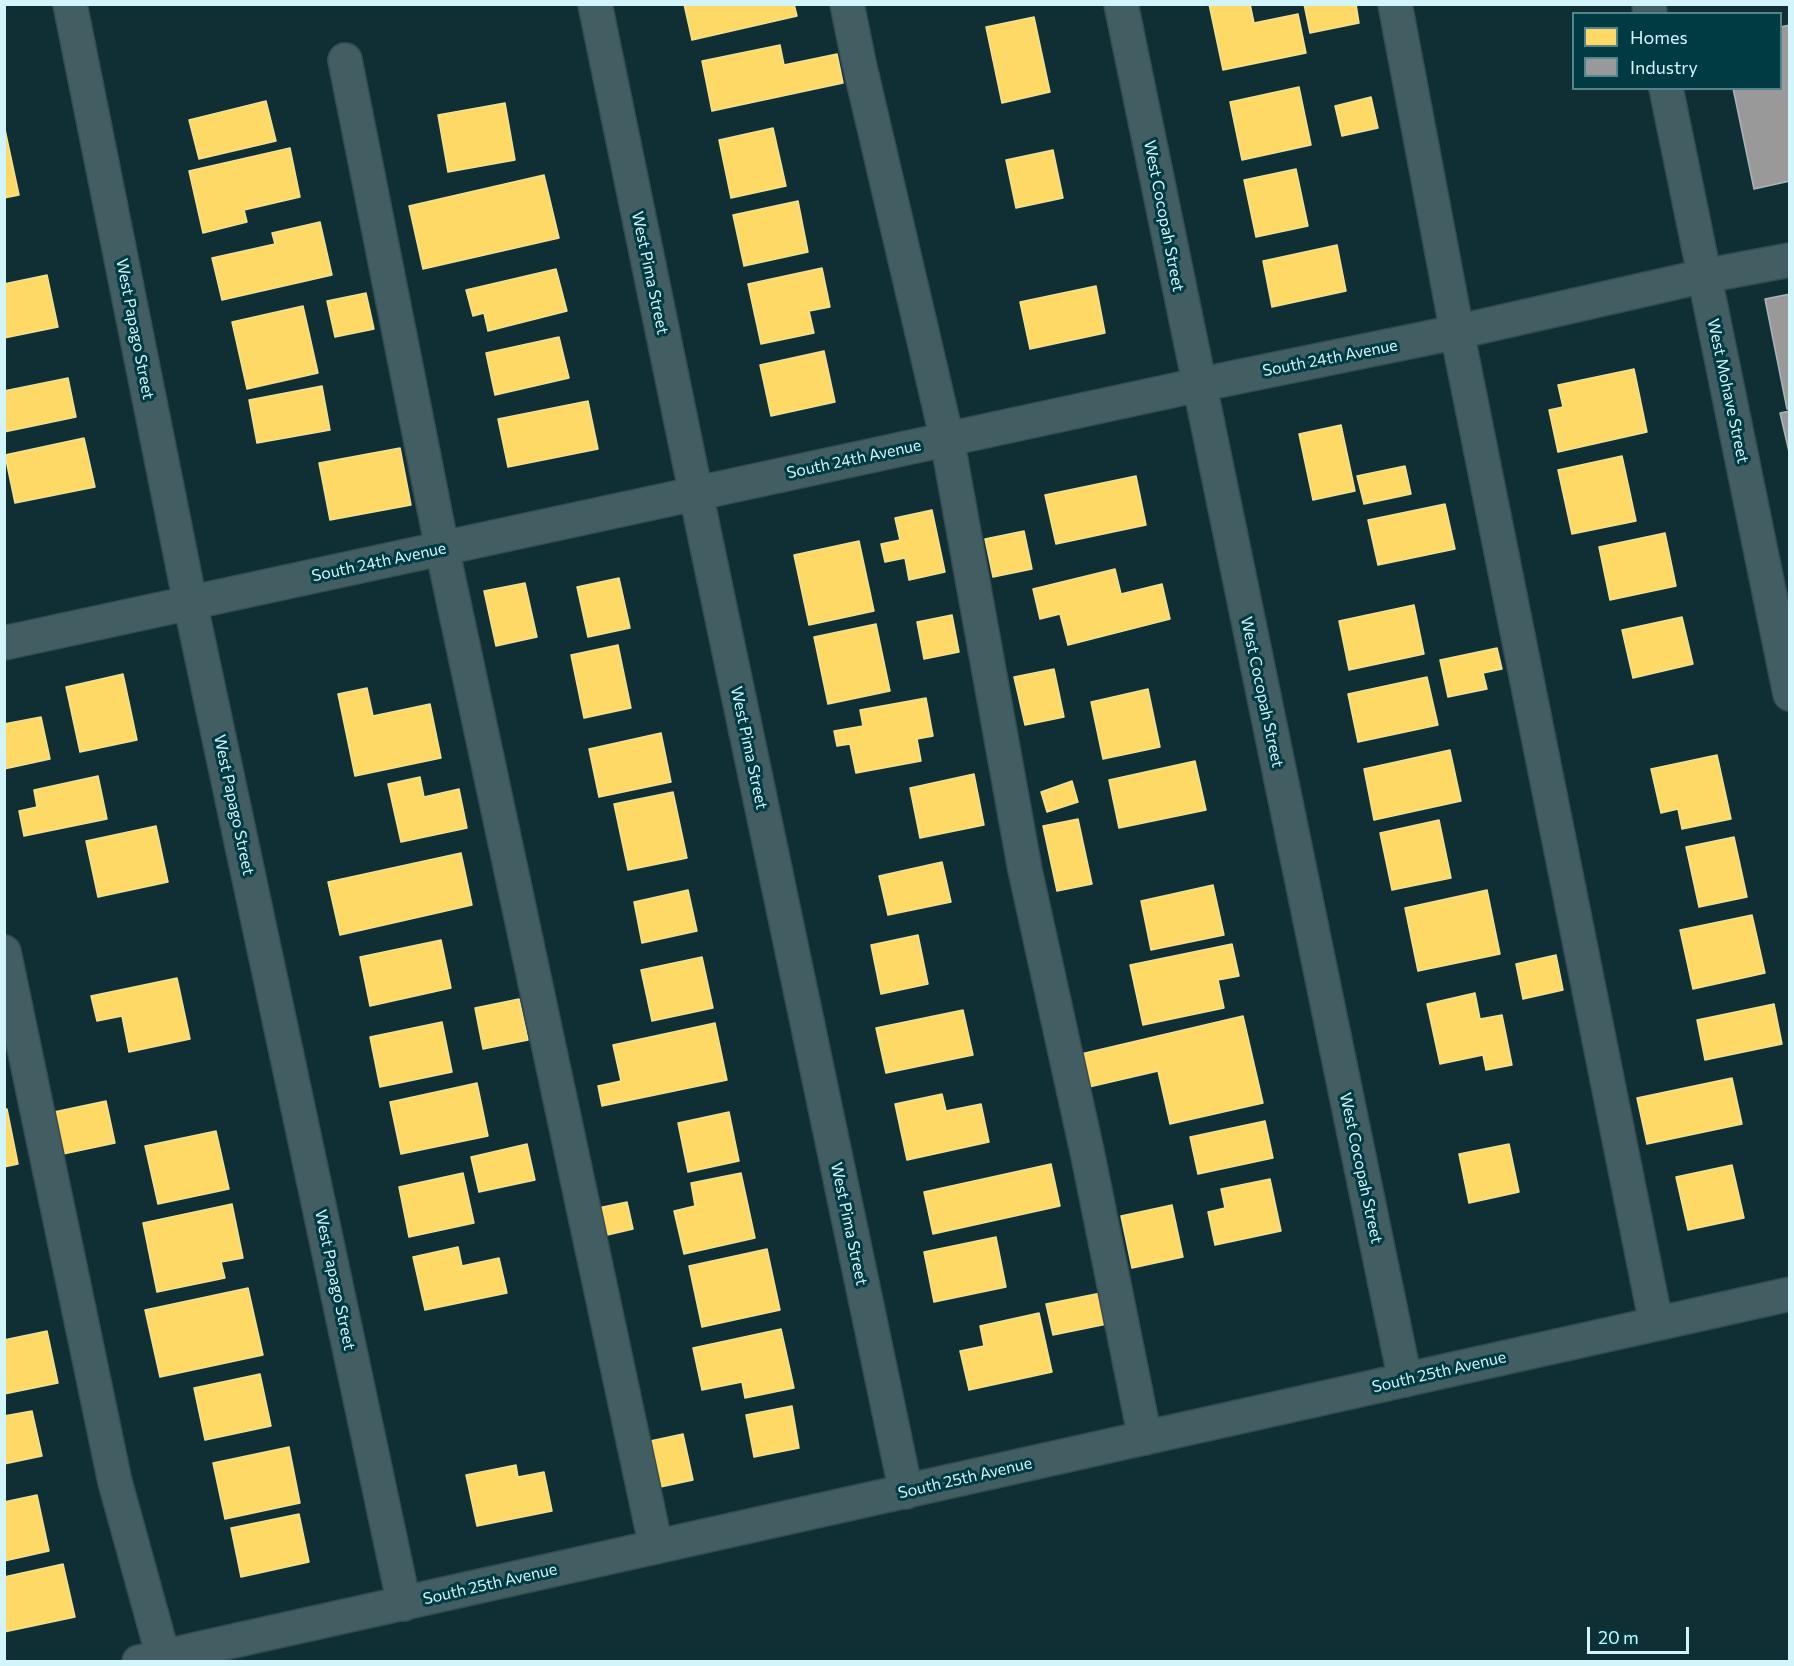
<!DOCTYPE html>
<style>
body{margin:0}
#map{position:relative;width:1794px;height:1666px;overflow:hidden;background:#0f2f34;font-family:Commissioner,sans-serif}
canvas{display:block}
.frame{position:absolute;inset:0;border:6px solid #d2f5fc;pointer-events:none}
.legend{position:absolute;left:1572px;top:12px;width:210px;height:78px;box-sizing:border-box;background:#003a43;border:2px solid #54858d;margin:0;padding:8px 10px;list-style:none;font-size:18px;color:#d2f5fc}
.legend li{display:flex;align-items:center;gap:12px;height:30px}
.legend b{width:30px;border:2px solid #54858d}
.scale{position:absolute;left:1587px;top:1627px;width:102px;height:27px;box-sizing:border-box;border:3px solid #d2f5fc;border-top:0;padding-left:8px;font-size:18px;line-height:21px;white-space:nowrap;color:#d2f5fc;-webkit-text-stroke:4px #003a43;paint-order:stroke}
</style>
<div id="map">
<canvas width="1794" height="1666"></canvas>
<div class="frame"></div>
<ul class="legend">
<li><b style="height:16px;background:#ffd966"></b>Homes</li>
<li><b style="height:16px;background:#999"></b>Industry</li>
</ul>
<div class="scale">20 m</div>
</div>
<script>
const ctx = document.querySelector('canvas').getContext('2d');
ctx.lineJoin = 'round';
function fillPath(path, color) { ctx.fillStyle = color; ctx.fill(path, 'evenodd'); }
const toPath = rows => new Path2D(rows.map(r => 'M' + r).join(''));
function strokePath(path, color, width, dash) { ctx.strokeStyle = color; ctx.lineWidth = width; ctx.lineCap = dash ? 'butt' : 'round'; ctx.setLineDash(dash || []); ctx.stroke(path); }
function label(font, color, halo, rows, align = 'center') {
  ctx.font = font + ' Commissioner,sans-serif'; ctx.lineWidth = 6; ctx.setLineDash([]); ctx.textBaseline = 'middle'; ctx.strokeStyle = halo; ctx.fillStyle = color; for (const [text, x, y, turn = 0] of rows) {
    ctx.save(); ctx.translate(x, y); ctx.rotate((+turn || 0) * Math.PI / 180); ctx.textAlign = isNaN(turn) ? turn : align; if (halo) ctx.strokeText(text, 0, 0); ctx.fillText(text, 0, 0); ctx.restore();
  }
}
const homes = toPath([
 [684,4,794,4,797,16,692,40,684,4],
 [1209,4,1250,4,1254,23,1298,14,1306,53,1223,70,1209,4],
 [1304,4,1356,4,1359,23,1310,33,1304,4],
 [1034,17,1050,92,1002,103,986,27,1034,17],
 [780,45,784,65,837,54,843,83,712,111,702,61,780,45],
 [1299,87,1311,145,1242,160,1230,102,1299,87],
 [1371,97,1378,128,1342,136,1335,106,1371,97],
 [266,101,276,141,199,159,189,120,266,101],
 [505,103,515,160,448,172,438,115,505,103],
 [4,125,19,195,4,198,4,125],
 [773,128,786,186,731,198,719,140,773,128],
 [290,148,300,197,244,210,247,222,203,233,189,171,290,148],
 [1053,150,1063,198,1016,208,1006,160,1053,150],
 [1296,169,1308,226,1256,237,1244,180,1296,169],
 [544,175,559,238,423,269,409,206,544,175],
 [798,201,808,252,744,266,733,215,798,201],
 [320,222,332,275,222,300,212,258,275,244,272,233,320,222],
 [1337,245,1346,291,1272,307,1263,261,1337,245],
 [822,268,830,307,809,311,814,333,761,344,748,284,822,268],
 [556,269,567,311,488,331,484,313,473,316,466,290,556,269],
 [47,275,58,327,4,338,4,284,47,275],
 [1096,286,1105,333,1030,349,1020,302,1096,286],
 [366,293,374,329,335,337,327,301,366,293],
 [303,306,318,373,247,389,232,322,303,306],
 [559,337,569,378,495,395,486,353,559,337],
 [824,351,835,402,771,416,760,365,824,351],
 [1634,369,1647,432,1558,452,1549,410,1563,407,1558,385,1634,369],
 [68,378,76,417,4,432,4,391,68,378],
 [322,386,330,430,257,443,249,400,322,386],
 [588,401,598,449,508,467,498,419,588,401],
 [1341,425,1355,491,1313,500,1299,434,1341,425],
 [84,438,95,487,15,503,5,455,84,438],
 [400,448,411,505,330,520,319,463,400,448],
 [1622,456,1636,521,1572,534,1558,470,1622,456],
 [1405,466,1411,494,1364,504,1357,476,1405,466],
 [1136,476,1146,525,1056,544,1045,495,1136,476],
 [1445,504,1455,549,1378,565,1368,520,1445,504],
 [932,510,945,572,909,580,905,558,885,562,881,544,900,540,895,518,932,510],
 [1024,531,1032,569,993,577,985,539,1024,531],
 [1665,533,1676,586,1610,600,1599,547,1665,533],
 [859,541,874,611,809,625,794,555,859,541],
 [1115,569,1121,594,1162,584,1170,619,1068,645,1060,614,1040,619,1033,589,1115,569],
 [619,578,630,628,588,637,577,587,619,578],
 [525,583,537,637,496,646,484,591,525,583],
 [1414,605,1424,654,1349,670,1339,621,1414,605],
 [952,615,959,652,924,659,917,622,952,615],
 [1682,617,1693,664,1633,678,1622,630,1682,617],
 [876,624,890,691,828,704,814,637,876,624],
 [618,645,631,708,584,718,571,655,618,645],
 [1497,648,1502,669,1483,673,1487,689,1448,697,1440,660,1497,648],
 [1054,669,1064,717,1025,725,1014,677,1054,669],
 [123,674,137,740,80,752,66,687,123,674],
 [1427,677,1438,725,1358,742,1348,694,1427,677],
 [367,688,373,716,430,704,441,758,355,776,338,694,367,688],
 [1148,689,1160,747,1103,759,1091,702,1148,689],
 [926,698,933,736,917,739,921,761,856,773,850,744,837,746,834,731,863,726,860,710,926,698],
 [41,717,50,759,4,769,4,724,41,717],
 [661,733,671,782,599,797,589,749,661,733],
 [1450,750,1461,801,1374,820,1364,769,1450,750],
 [1717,755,1731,819,1682,829,1678,809,1661,813,1651,769,1717,755],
 [1195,761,1206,810,1119,828,1109,780,1195,761],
 [974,774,984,825,920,838,910,788,974,774],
 [98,776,107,819,24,836,19,811,37,807,34,790,98,776],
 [420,777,424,797,459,789,467,828,401,842,388,784,420,777],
 [1072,781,1078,802,1047,812,1041,792,1072,781],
 [673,792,687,858,628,870,614,804,673,792],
 [1078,819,1092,884,1057,891,1043,826,1078,819],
 [1439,820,1451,878,1392,890,1380,833,1439,820],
 [156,826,168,882,98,897,86,841,156,826],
 [1734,837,1747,897,1699,907,1686,847,1734,837],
 [461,853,472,905,340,935,328,882,461,853],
 [942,862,951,902,888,915,879,876,942,862],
 [1213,885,1224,935,1151,950,1141,901,1213,885],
 [688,890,697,931,642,943,634,902,688,890],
 [1487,890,1500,954,1418,971,1405,908,1487,890],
 [1752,915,1765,973,1693,989,1680,930,1752,915],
 [918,935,928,984,881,994,871,945,918,935],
 [441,940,451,988,370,1006,360,957,441,940],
 [1232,944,1239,976,1218,980,1224,1008,1143,1025,1130,965,1232,944],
 [1556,955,1563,990,1523,999,1516,964,1556,955],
 [702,957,713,1008,652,1021,641,970,702,957],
 [177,978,190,1039,129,1052,122,1016,97,1021,91,996,177,978],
 [1475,993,1480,1019,1502,1015,1512,1065,1486,1070,1483,1055,1440,1064,1427,1004,1475,993],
 [519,999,528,1040,483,1049,475,1008,519,999],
 [1774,1004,1782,1044,1705,1060,1697,1020,1774,1004],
 [963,1010,973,1055,886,1073,876,1028,963,1010],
 [1243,1016,1263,1103,1170,1124,1158,1071,1089,1087,1081,1054,1243,1016],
 [442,1022,452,1072,380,1087,370,1037,442,1022],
 [715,1023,727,1080,602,1106,598,1086,621,1081,613,1045,715,1023],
 [1732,1078,1742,1124,1647,1144,1637,1098,1732,1078],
 [477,1083,488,1136,401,1154,390,1102,477,1083],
 [942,1094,946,1111,981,1104,989,1142,907,1160,895,1104,942,1094],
 [106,1101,115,1143,63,1154,54,1112,106,1101],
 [4,1109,7,1109,18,1164,4,1167,4,1109],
 [729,1112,739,1161,688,1172,678,1123,729,1112],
 [1265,1121,1273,1158,1198,1174,1190,1137,1265,1121],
 [216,1131,229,1189,158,1204,145,1146,216,1131],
 [527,1144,535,1180,479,1192,471,1157,527,1144],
 [1509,1144,1519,1192,1469,1203,1459,1154,1509,1144],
 [1051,1164,1060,1206,933,1234,924,1192,1051,1164],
 [1732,1165,1744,1218,1688,1230,1676,1177,1732,1165],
 [463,1173,474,1223,409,1237,399,1187,463,1173],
 [741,1173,755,1238,684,1254,674,1211,695,1206,691,1183,741,1173],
 [1270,1179,1281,1231,1215,1245,1208,1212,1225,1208,1221,1189,1270,1179],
 [627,1202,633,1229,603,1236,598,1208,627,1202],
 [232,1204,243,1258,221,1262,225,1278,157,1292,143,1223,232,1204],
 [1172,1205,1183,1257,1132,1268,1121,1216,1172,1205],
 [996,1237,1006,1287,934,1302,924,1252,996,1237],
 [458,1247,462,1266,499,1258,507,1293,425,1310,413,1257,458,1247],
 [767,1249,780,1310,702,1327,689,1266,767,1249],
 [248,1288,263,1355,160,1377,145,1310,248,1288],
 [1101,1293,1107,1324,1053,1335,1046,1304,1101,1293],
 [1039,1313,1052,1372,969,1390,960,1351,984,1346,980,1326,1039,1313],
 [781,1329,794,1388,745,1398,742,1382,702,1390,693,1348,781,1329],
 [47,1331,58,1383,4,1394,4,1340,47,1331],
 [260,1374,271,1426,205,1440,194,1388,260,1374],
 [792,1406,799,1448,754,1457,746,1415,792,1406],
 [32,1411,42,1456,4,1464,4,1416,32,1411],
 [683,1434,693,1480,651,1489,641,1443,683,1434],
 [289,1447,300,1503,225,1519,213,1463,289,1447],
 [516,1465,518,1477,544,1472,552,1511,477,1526,466,1475,516,1465],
 [37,1495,49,1551,4,1561,4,1502,37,1495],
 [299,1514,309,1562,241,1577,231,1528,299,1514],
 [63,1564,75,1617,4,1632,4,1577,63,1564]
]);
const industry = toPath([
 [1790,25,1790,181,1754,189,1733,88,1780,88,1780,27,1790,25],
 [1790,294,1790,409,1787,409,1765,299,1790,294],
 [1790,411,1790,456,1780,413,1790,411]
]);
const minor = toPath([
 [70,4,190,602,404,1604],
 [595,4,696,494,906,1492],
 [847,4,859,63,947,439,1025,870,1088,1156,1145,1438],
 [1121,4,1405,1380],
 [1395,4,1457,332,1656,1323],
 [1649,4,1650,14],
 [345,60,442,548,656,1547],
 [1666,88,1790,694],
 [4,643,1198,385,1457,332,1704,276,1790,260],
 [4,952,115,1482,163,1656],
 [139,1662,1790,1294]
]);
const streetNames = [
 ["West Cocopah Street",1164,216,79],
 ["West Pima Street",650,273,78],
 ["West Papago Street",135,329,79],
 ["South 24th Avenue",1330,358,-11],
 ["West Mohave Street",1728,391,78],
 ["South 24th Avenue",854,459,-12],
 ["South 24th Avenue",379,562,-12],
 ["West Cocopah Street",1262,692,78],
 ["West Pima Street",749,748,78],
 ["West Papago Street",234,805,78],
 ["West Cocopah Street",1361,1168,78],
 ["West Pima Street",849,1224,78],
 ["West Papago Street",335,1280,78],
 ["South 25th Avenue",1439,1372,-13],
 ["South 25th Avenue",965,1478,-13],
 ["South 25th Avenue",490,1584,-13]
];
fillPath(homes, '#ffd966');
strokePath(homes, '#f2e193', 1.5);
fillPath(industry, '#999');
strokePath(industry, '#aab5b7', 1.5);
strokePath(minor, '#344c50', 36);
strokePath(minor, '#425e62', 33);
label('16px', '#d2f5fc', '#003a43', streetNames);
</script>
